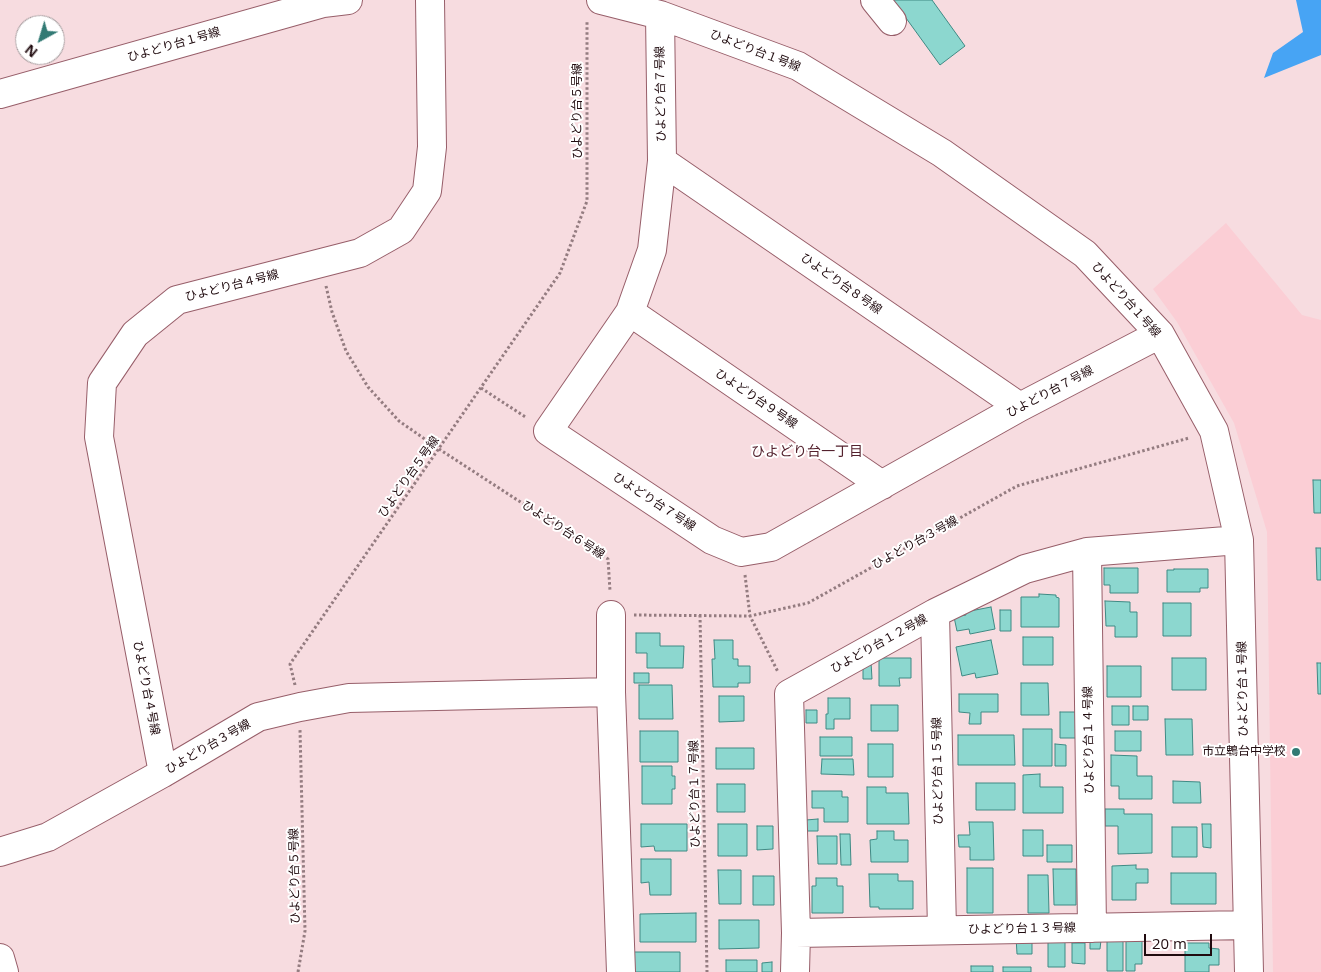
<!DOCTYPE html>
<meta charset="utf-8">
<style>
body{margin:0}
#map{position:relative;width:1321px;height:972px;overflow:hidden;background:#f7dce0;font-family:"Open Sans",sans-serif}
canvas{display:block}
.north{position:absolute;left:15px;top:15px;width:50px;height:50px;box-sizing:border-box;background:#fff;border:1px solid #a69d9f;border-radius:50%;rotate:219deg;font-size:14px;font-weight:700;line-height:20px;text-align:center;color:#200b0f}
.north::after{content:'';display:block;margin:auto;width:18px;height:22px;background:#327a74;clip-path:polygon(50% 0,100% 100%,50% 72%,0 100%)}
.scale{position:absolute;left:1144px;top:934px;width:68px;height:22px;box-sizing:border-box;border:2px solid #200b0f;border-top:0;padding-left:6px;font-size:15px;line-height:18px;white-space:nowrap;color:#200b0f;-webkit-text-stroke:4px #fff;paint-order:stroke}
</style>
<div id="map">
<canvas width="1321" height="972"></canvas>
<div class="north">N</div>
<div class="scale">20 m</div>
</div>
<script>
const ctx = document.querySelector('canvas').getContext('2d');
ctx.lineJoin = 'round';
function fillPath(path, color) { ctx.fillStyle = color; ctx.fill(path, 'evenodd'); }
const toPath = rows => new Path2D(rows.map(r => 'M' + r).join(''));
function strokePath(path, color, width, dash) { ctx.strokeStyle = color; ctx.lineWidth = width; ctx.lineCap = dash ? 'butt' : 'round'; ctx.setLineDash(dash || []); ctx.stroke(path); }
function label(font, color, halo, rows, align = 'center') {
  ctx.font = font + ' "Open Sans","Noto Sans JP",sans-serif'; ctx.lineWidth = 4; ctx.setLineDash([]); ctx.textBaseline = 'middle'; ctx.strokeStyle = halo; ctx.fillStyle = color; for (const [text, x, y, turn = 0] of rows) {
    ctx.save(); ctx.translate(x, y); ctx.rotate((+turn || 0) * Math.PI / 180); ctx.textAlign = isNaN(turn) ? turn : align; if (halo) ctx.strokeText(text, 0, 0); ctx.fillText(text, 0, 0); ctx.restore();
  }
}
const built = toPath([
 [1226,223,1302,315,1321,320,1321,972,1273,972,1267,532,1234,423,1177,322,1153,289]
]);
const water = toPath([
 [1296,0,1321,0,1321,55,1264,78,1273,53,1303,32]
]);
const building = toPath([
 [893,0,932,0,965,46,940,65,893,0],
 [1313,480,1321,480,1321,513,1314,513,1313,480],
 [1316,548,1321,548,1321,580,1317,580,1316,548],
 [1104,568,1138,568,1138,593,1110,593,1110,585,1104,585,1104,568],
 [1174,569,1208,569,1208,588,1200,588,1200,592,1167,592,1167,570,1174,570,1174,569],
 [1039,594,1056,595,1056,597,1059,598,1059,627,1021,627,1021,597,1039,597,1039,594],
 [1105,601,1130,602,1130,612,1137,612,1137,637,1115,637,1115,626,1106,626,1105,601],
 [1163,603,1191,603,1191,636,1163,636,1163,603],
 [991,607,995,629,970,634,969,629,957,631,954,617,966,615,965,612,991,607],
 [1000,610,1011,610,1011,631,1000,631,1000,610],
 [636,633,660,633,660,646,684,646,683,668,647,668,647,653,636,653,636,633],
 [1023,637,1053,637,1053,665,1023,665,1023,637],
 [714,640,733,640,733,659,738,659,738,666,750,666,750,683,738,683,738,687,713,687,712,659,715,659,714,640],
 [991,640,998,674,976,678,975,673,962,676,956,647,991,640],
 [879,658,911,658,911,678,899,678,900,686,879,686,879,658],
 [1172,658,1206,658,1206,690,1172,690,1172,658],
 [863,662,871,662,872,679,863,679,863,662],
 [1317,663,1321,663,1321,694,1318,694,1317,663],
 [1107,666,1141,666,1141,697,1107,697,1107,666],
 [634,673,649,673,649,683,634,683,634,673],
 [1021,683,1048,683,1049,715,1021,715,1021,683],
 [639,685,672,685,673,719,639,719,639,685],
 [959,694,998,694,998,712,981,712,981,724,969,724,970,713,959,712,959,694],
 [719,696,744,696,744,721,719,722,719,696],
 [828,698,850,698,850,719,834,719,834,729,826,729,826,714,828,714,828,698],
 [871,705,898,705,898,731,871,731,871,705],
 [1112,706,1129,706,1129,725,1112,725,1112,706],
 [1133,706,1148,706,1148,720,1133,720,1133,706],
 [806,710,817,710,817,723,806,723,806,710],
 [1060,712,1077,712,1077,738,1060,738,1060,712],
 [1165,719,1192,719,1193,755,1166,755,1165,719],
 [1023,729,1052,729,1052,766,1023,766,1023,729],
 [640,731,678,731,678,762,640,762,640,731],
 [1115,731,1141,731,1141,751,1115,751,1115,731],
 [958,735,1014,735,1015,765,958,765,958,735],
 [820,737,852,737,852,756,820,756,820,737],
 [868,744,893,744,893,777,868,777,868,744],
 [1055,744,1066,745,1066,766,1055,766,1055,744],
 [716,748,754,748,754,769,716,769,716,748],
 [1111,755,1137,756,1137,776,1152,776,1152,799,1119,799,1119,786,1111,786,1111,755],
 [822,759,853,759,854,775,821,774,822,759],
 [642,766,672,766,672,776,675,776,675,789,672,789,672,804,642,804,642,766],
 [1040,774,1040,787,1063,787,1063,813,1023,813,1023,775,1040,774],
 [1173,781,1200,782,1201,803,1173,803,1173,781],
 [976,783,1015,783,1015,810,976,810,976,783],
 [717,784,745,784,745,812,717,812,717,784],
 [867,787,886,787,886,793,908,793,909,824,867,824,867,787],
 [812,791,842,791,842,797,848,797,848,822,824,822,824,808,812,808,812,791],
 [1105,809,1124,809,1124,814,1152,814,1152,853,1118,854,1118,826,1105,826,1105,809],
 [818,819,818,831,806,831,806,820,818,819],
 [969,822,993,822,994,860,970,860,970,847,959,847,958,835,970,835,969,822],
 [641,824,687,824,687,851,655,851,654,846,641,847,641,824],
 [718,824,747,824,747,856,718,856,718,824],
 [1202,824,1211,824,1211,848,1203,847,1202,824],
 [757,826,773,826,773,849,757,850,757,826],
 [1172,827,1197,827,1197,857,1172,857,1172,827],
 [1023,830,1043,830,1043,856,1023,856,1023,830],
 [877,831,894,831,894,840,908,840,908,862,871,862,870,840,877,839,877,831],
 [840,834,850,834,851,865,841,865,840,834],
 [817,836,837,836,837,864,818,864,817,836],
 [1047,845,1072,845,1072,862,1047,862,1047,845],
 [641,859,671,859,671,895,650,895,649,882,641,883,641,859],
 [1136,865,1136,869,1148,869,1148,883,1136,883,1136,900,1112,900,1112,866,1136,865],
 [967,868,993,868,993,913,967,913,967,868],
 [1053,869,1076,869,1076,905,1054,905,1053,869],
 [718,870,741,870,741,904,719,904,718,870],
 [1171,873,1216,873,1216,904,1171,904,1171,873],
 [869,874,898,874,898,881,913,881,913,909,879,909,879,907,870,907,869,874],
 [1028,875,1048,875,1049,913,1028,913,1028,875],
 [753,876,774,876,774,905,753,905,753,876],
 [816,878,837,878,837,886,843,886,843,913,812,913,812,886,816,886,816,878],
 [696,913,696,942,640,942,640,914,696,913],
 [719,920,759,920,759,948,719,949,719,920],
 [1016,937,1032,937,1032,954,1017,954,1016,937],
 [1107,938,1123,939,1123,971,1107,971,1107,938],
 [1126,938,1142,938,1142,964,1135,964,1135,971,1126,971,1126,938],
 [1090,940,1101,940,1100,949,1090,949,1090,940],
 [1048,942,1065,942,1065,967,1048,967,1048,942],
 [1072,943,1085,943,1085,964,1072,963,1072,943],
 [1185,943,1209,943,1209,948,1219,949,1219,965,1209,965,1209,972,1185,972,1185,943],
 [633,952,680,952,680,972,633,972,633,952],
 [726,960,757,960,757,972,726,972,726,960],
 [772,962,772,972,762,972,762,963,772,962],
 [971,966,993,966,993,972,971,972,971,966],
 [1003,967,1031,967,1031,972,1003,972,1003,967]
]);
const path = toPath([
 [326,286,332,312,346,351,368,387,399,421,439,449,608,559,610,591],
 [481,388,527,418],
 [745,575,750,616,778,672],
 [634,615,750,616,808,603,1017,486,1189,438],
 [700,615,707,972],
 [295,685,290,664,560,273,587,201,587,21],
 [298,972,305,931,300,730]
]);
const minor = toPath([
 [601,0,660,15,798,66,942,153,1085,254,1160,334,1214,431,1239,540,1249,972],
 [875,0,892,21],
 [660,15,662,161,652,250,630,312,548,431,712,540,741,552,771,547,1020,407,1160,334],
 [0,94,323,3,348,0],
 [662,161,1020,407],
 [630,312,882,485],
 [1087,552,1092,928],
 [935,613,942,930],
 [611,615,611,692,621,972],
 [163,773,99,437,102,383,135,334,177,300,360,253,401,230,427,191,432,147,430,0],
 [0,852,48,837,163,773,258,717,300,707,349,698,611,692],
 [796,933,1248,925],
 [0,958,4,972],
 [795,972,796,933,789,694,935,613,1025,569,1087,552,1239,540]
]);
const markers = [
 [1296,752,5,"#327a74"]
];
const streetNames = [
 ["ひよどり台１号線",174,45,-16],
 ["ひよどり台１号線",755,51,21],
 ["ひよどり台７号線",661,94,-91],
 ["ひよどり台５号線",578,111,-90],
 ["ひよどり台８号線",841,284,35],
 ["ひよどり台４号線",232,286,-14],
 ["ひよどり台１号線",1126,300,48],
 ["ひよどり台７号線",1050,392,-28],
 ["ひよどり台９号線",756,399,34],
 ["ひよどり台５号線",409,477,-55],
 ["ひよどり台７号線",654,502,33],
 ["ひよどり台６号線",563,530,33],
 ["ひよどり台３号線",915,543,-29],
 ["ひよどり台１２号線",879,644,-29],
 ["ひよどり台４号線",146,688,79],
 ["ひよどり台１号線",1243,689,-91],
 ["ひよどり台１４号線",1089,740,-91],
 ["ひよどり台３号線",208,747,-30],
 ["ひよどり台１５号線",938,771,-91],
 ["ひよどり台１７号線",695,794,-91],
 ["ひよどり台５号線",295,876,-91],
 ["ひよどり台１３号線",1022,929,-1]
];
const poiNames = [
 ["市立鵯台中学校",1286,752]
];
const neighbourhoodNames = [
 ["ひよどり台一丁目",807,452]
];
fillPath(built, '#fbced5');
fillPath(water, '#47a4f4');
fillPath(building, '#8cd7cf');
strokePath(building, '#3f8a84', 1);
strokePath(minor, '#975e69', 30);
strokePath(path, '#947c80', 3, [2.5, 2.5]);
strokePath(minor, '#fff', 28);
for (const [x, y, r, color] of markers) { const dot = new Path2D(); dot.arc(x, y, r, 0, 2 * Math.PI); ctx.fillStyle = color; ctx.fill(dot); strokePath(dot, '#fff', 2); }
label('12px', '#200b0f', '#fff', streetNames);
label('12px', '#200b0f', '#fff', poiNames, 'right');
label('14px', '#54222e', '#fff', neighbourhoodNames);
</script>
